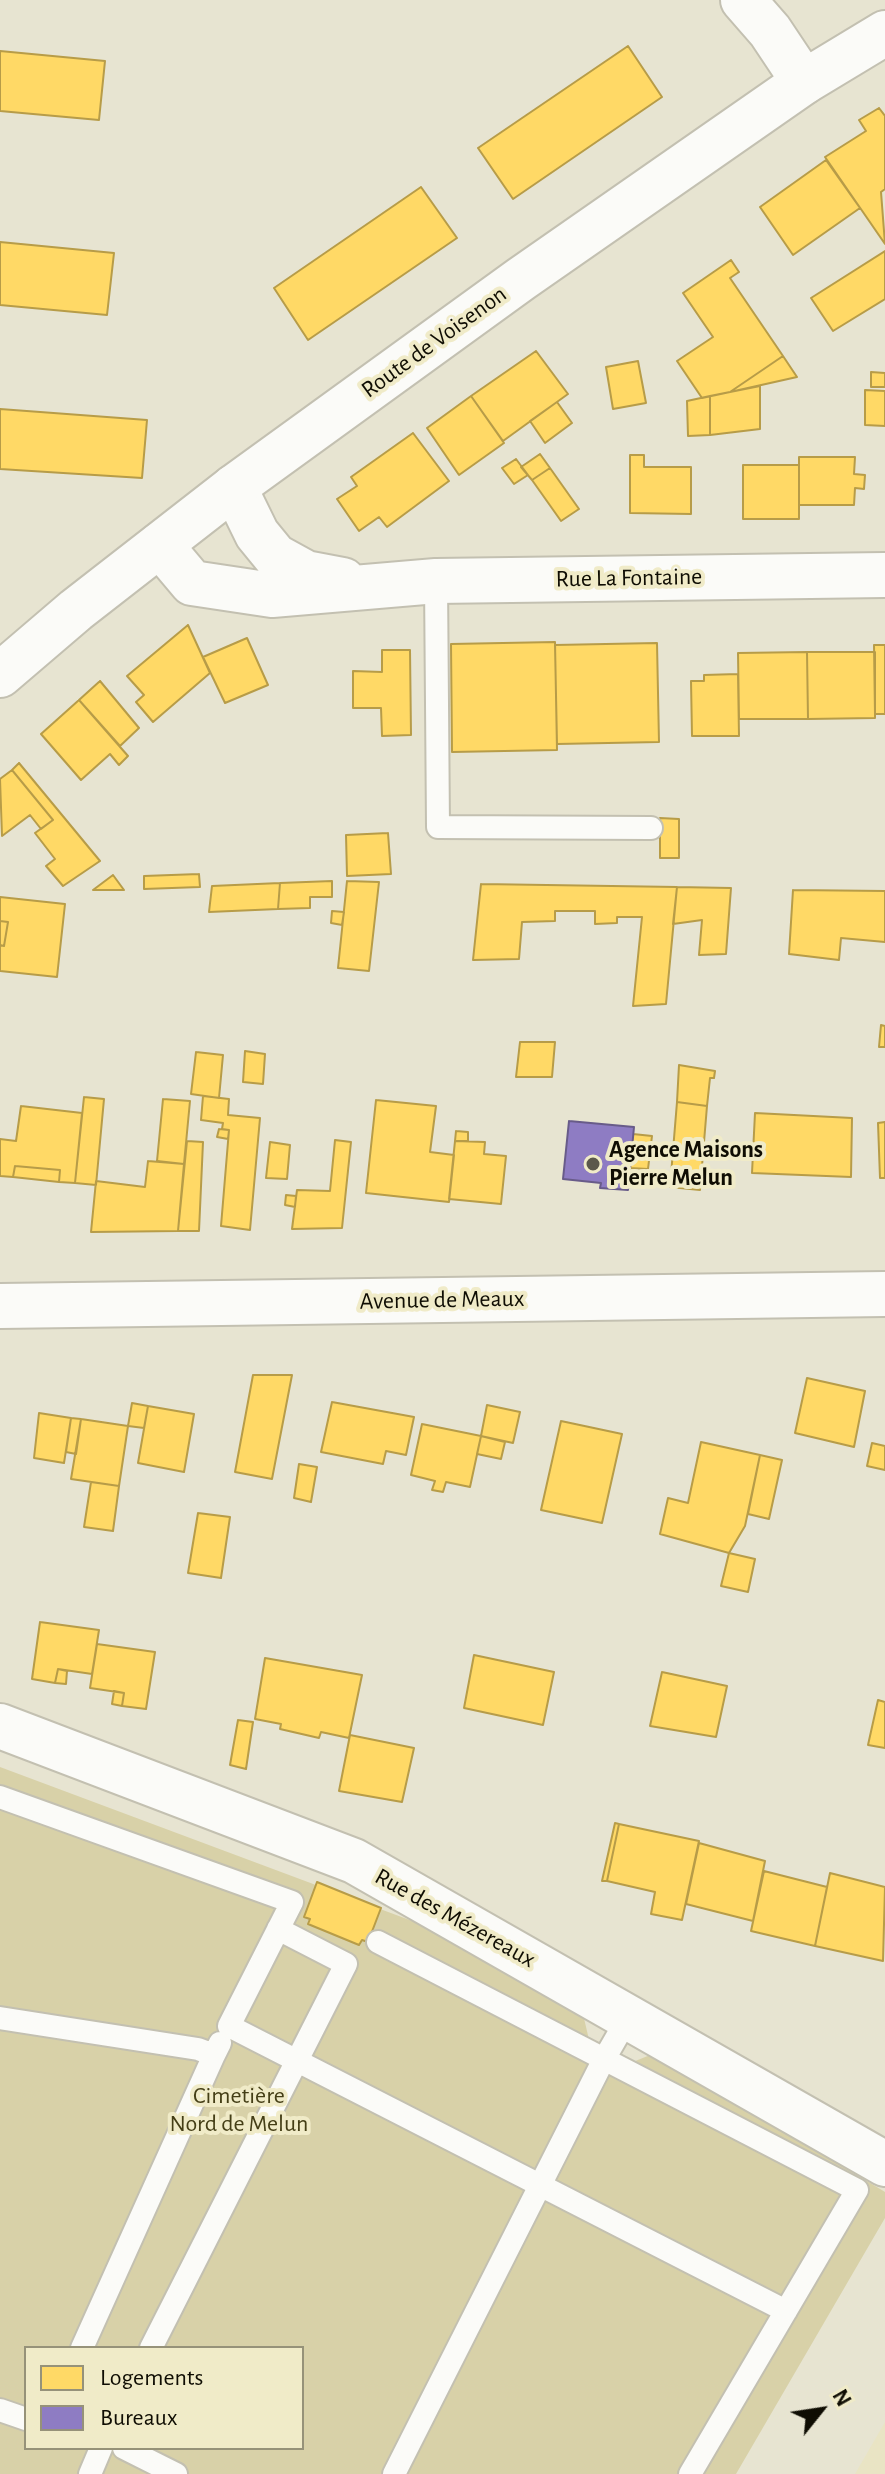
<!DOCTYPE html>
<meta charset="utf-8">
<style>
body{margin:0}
#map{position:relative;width:885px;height:2474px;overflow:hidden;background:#e7e4d1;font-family:"Alegreya Sans",sans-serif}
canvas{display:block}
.legend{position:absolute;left:24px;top:2346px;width:280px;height:104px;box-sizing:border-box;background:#f0ebc8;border:2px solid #969279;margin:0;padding:10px 14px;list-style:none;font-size:24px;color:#0f0d03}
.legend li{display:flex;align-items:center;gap:16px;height:40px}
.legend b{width:40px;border:2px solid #969279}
.north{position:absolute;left:781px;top:2370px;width:80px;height:80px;-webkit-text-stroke:6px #f0ebc8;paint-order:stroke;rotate:60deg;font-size:22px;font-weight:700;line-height:32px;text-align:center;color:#0f0d03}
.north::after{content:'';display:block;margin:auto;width:28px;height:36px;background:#0f0d03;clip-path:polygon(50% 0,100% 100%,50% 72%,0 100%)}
</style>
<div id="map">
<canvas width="885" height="2474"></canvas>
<ul class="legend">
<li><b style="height:22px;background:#ffd966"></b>Logements</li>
<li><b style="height:22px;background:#8e7cc3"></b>Bureaux</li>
</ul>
<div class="north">N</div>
</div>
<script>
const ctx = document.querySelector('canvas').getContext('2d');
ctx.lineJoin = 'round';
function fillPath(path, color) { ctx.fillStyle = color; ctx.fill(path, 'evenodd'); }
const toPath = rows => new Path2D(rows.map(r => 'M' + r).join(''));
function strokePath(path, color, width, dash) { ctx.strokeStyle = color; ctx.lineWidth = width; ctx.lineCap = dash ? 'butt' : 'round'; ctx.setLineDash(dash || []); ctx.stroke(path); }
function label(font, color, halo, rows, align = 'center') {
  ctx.font = font + ' "Alegreya Sans",sans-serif'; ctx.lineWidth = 8; ctx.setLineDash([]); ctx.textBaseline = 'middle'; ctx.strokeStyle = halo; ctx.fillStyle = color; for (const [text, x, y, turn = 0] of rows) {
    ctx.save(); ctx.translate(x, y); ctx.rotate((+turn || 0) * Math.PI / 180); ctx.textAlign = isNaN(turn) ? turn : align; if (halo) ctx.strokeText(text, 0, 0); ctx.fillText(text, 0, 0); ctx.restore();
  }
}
const built = toPath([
 [885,2422,885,2474,855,2474]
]);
const green = toPath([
 [0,1767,431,1928,583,2014,590,2044,628,2064,655,2053,885,2192,885,2218,736,2474,0,2474],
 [26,2348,302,2348,302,2448,26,2448]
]);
const homes = toPath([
 [628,46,662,97,513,199,478,148,628,46],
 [0,51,105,61,99,120,0,111,0,51],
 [879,108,885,116,885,189,881,192,885,244,825,157,866,131,859,120,879,108],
 [826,160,860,208,793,255,760,207,826,160],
 [421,187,457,238,308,340,274,288,421,187],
 [0,242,114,253,107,315,0,305,0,242],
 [885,251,885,299,833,331,811,298,885,251],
 [731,260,739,272,730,278,783,356,730,392,702,398,677,361,713,337,683,293,731,260],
 [536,351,568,394,503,441,471,396,536,351],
 [783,356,797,377,730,392,783,356],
 [638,361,646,403,613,409,606,367,638,361],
 [871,372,885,373,885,387,871,387,871,372],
 [760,386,760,429,710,435,710,396,760,386],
 [865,390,885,391,885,426,865,425,865,390],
 [471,396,504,443,459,475,427,428,471,396],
 [710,396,710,435,688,436,687,401,710,396],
 [557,402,572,423,545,443,530,421,557,402],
 [0,409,147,420,142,478,0,469,0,409],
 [413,433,449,481,387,527,379,517,359,531,337,499,357,486,351,477,413,433],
 [540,454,550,468,532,480,521,467,540,454],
 [630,455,644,455,644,467,691,467,691,514,630,513,630,455],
 [799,457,855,457,854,474,865,475,864,489,855,488,854,505,799,505,799,457],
 [516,459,528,475,514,484,502,468,516,459],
 [743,465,799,465,799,519,743,519,743,465],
 [550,468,579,509,561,521,532,480,550,468],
 [188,625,210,673,153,722,136,702,144,695,127,676,188,625],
 [247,638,268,685,225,703,203,657,247,638],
 [555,642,557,750,452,752,451,644,555,642],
 [657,643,659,742,557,744,555,645,657,643],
 [874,645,885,645,885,714,875,714,874,645],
 [382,650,410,650,411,735,382,736,381,708,353,708,353,671,382,672,382,650],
 [807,652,808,719,739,719,738,653,807,652],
 [807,652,875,652,875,718,808,719,807,652],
 [738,674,739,736,692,736,691,681,704,681,704,675,738,674],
 [100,681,139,728,120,746,79,700,100,681],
 [79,700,128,756,119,765,110,754,81,780,41,734,79,700],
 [19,763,100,861,63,886,46,866,55,859,35,833,53,820,12,770,19,763],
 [12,770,53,820,41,829,30,815,2,836,0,779,12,770],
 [660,818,679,819,679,858,660,858,660,818],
 [388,833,391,874,347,876,346,835,388,833],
 [199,874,200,887,144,889,144,876,199,874],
 [113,875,124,890,93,890,113,875],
 [332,881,332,897,310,897,310,908,278,909,280,883,332,881],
 [347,881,379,882,369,971,338,968,347,881],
 [280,883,278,909,209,912,212,886,280,883],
 [481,884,677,887,666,1004,633,1006,642,917,617,917,617,923,595,924,595,911,555,911,555,921,522,922,519,959,473,960,481,884],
 [677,887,731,888,726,954,699,955,702,920,673,924,677,887],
 [793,890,885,891,885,942,841,938,839,960,789,954,793,890],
 [0,897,65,904,57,977,0,971,0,945,4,946,8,922,0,921,0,897],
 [332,911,344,912,342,925,331,923,332,911],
 [0,921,8,922,4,946,0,945,0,921],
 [881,1025,885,1026,885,1047,879,1047,881,1025],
 [520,1042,555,1042,552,1077,516,1077,520,1042],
 [245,1051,265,1054,263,1084,243,1082,245,1051],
 [196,1052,223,1055,219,1098,191,1094,196,1052],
 [679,1065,715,1071,714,1078,710,1078,707,1106,677,1102,679,1065],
 [203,1096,229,1099,228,1115,260,1118,250,1230,221,1226,229,1130,222,1129,223,1123,201,1120,203,1096],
 [84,1097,104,1099,96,1185,75,1183,84,1097],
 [163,1099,190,1101,184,1164,157,1161,163,1099],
 [376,1100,436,1106,430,1152,454,1155,449,1202,366,1193,376,1100],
 [677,1102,707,1106,700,1190,670,1187,677,1102],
 [21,1106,82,1113,75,1183,59,1182,60,1170,15,1166,13,1177,0,1176,0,1139,16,1141,21,1106],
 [755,1113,852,1118,851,1177,752,1173,755,1113],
 [885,1122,885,1178,880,1178,878,1123,885,1122],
 [219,1129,229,1130,228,1139,217,1137,219,1129],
 [456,1131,468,1132,468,1141,455,1141,456,1131],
 [633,1134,652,1136,648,1169,629,1168,633,1134],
 [335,1140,351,1142,342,1228,292,1229,297,1190,330,1191,335,1140],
 [187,1141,203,1142,199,1231,178,1231,187,1141],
 [455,1141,485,1142,484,1154,506,1156,501,1204,449,1199,455,1141],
 [270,1142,290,1145,287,1179,266,1178,270,1142],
 [148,1161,184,1164,178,1231,91,1232,96,1181,145,1187,148,1161],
 [15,1166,60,1170,59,1182,13,1177,15,1166],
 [286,1195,296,1196,295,1207,285,1205,286,1195],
 [253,1375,292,1375,272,1479,235,1472,253,1375],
 [807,1378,865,1391,854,1447,795,1433,807,1378],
 [332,1402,414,1417,406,1455,386,1451,383,1464,321,1452,332,1402],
 [132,1403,148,1406,144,1428,128,1426,132,1403],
 [487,1405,520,1412,513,1443,481,1436,487,1405],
 [148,1406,194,1414,184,1472,138,1463,148,1406],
 [39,1413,71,1418,64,1463,34,1458,39,1413],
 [71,1418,81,1419,76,1454,66,1452,71,1418],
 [81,1419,128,1426,119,1486,71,1479,81,1419],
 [561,1421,622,1434,602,1523,541,1510,561,1421],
 [422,1424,481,1436,470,1487,446,1482,443,1492,432,1490,435,1481,411,1475,422,1424],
 [481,1436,505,1442,501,1459,477,1454,481,1436],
 [701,1442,760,1455,745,1526,729,1553,660,1534,668,1498,688,1503,701,1442],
 [872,1443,885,1446,885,1470,867,1466,872,1443],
 [760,1455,782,1460,769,1519,748,1514,760,1455],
 [299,1464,317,1467,311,1502,294,1498,299,1464],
 [91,1482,119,1486,113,1531,84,1527,91,1482],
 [198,1513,230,1517,221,1578,188,1573,198,1513],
 [729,1553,755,1559,748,1592,721,1586,729,1553],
 [40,1622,99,1630,92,1674,58,1669,55,1683,32,1679,40,1622],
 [97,1644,155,1652,146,1709,122,1706,124,1693,90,1688,97,1644],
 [474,1655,554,1672,543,1725,464,1708,474,1655],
 [265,1658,362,1675,349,1738,321,1732,319,1738,280,1729,281,1724,255,1719,265,1658],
 [58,1669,67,1671,66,1684,55,1683,58,1669],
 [662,1672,727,1686,716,1737,650,1726,662,1672],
 [114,1691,124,1693,122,1706,112,1704,114,1691],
 [878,1700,885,1702,885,1748,868,1745,878,1700],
 [238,1720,253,1722,246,1769,230,1765,238,1720],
 [350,1735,414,1748,402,1802,339,1791,350,1735],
 [615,1823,619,1824,607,1881,602,1881,615,1823],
 [619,1824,699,1841,682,1920,651,1914,655,1892,607,1881,619,1824],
 [699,1843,765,1861,753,1921,686,1904,699,1843],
 [764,1871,827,1887,815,1946,751,1931,764,1871],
 [830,1873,885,1887,883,1961,815,1946,830,1873],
 [317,1882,381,1908,368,1942,362,1940,359,1945,308,1924,310,1919,304,1917,317,1882]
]);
const offices = toPath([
 [569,1121,634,1127,628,1190,600,1188,601,1183,563,1179,569,1121]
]);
const service = toPath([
 [436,581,438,827,651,828],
 [0,1797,292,1902,229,2026,786,2311],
 [378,1942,857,2190,690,2474],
 [0,2018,198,2049,214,2055,220,2043],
 [82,2348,214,2055],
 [151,2348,346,1964,278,1929],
 [0,2410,26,2419],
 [124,2448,176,2474],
 [90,2474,101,2448],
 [394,2474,603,2061,629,2016]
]);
const minor = toPath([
 [743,0,770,31,804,82],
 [234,487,257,534,275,556,306,573,343,580],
 [160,545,192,583,272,595,436,581,885,575],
 [0,1726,354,1861,885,2164]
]);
const tertiary = toPath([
 [0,675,76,610,234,487,521,279,804,82,885,33]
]);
const secondary = toPath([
 [0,1306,885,1294]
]);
const markers = [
 [593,1164,8,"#5b584b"]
];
const streetNames = [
 ["Route de Voisenon",434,342,-36],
 ["Rue La Fontaine",629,578,-1],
 ["Avenue de Meaux",442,1300,-1],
 ["Rue des Mézereaux",455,1918,29]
];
const poiNames = [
 ["Agence Maisons",609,1150],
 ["Pierre Melun",609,1178]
];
const parkNames = [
 ["Cimetière",239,2096],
 ["Nord de Melun",239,2124]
];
fillPath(built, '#e9e4c4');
fillPath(green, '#d8d1a8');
fillPath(homes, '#ffd966');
strokePath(homes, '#b79c48', 2);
fillPath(offices, '#8e7cc3');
strokePath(offices, '#685b89', 2);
strokePath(service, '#c3c0b1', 26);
strokePath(minor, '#c3c0b1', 48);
strokePath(tertiary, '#c3c0b1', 48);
strokePath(secondary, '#c3c0b1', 48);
strokePath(service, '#fbfbf8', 22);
strokePath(minor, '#fbfbf8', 44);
strokePath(tertiary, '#fbfbf8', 44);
strokePath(secondary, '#fbfbf8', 44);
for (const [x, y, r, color] of markers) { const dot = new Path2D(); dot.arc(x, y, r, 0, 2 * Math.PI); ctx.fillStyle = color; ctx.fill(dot); strokePath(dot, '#f0ebc8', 3); }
label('24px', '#0f0d03', '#f0ebc8', streetNames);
label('bold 24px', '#0f0d03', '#f0ebc8', poiNames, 'left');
label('24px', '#443e16', '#f0ebc8', parkNames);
</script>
